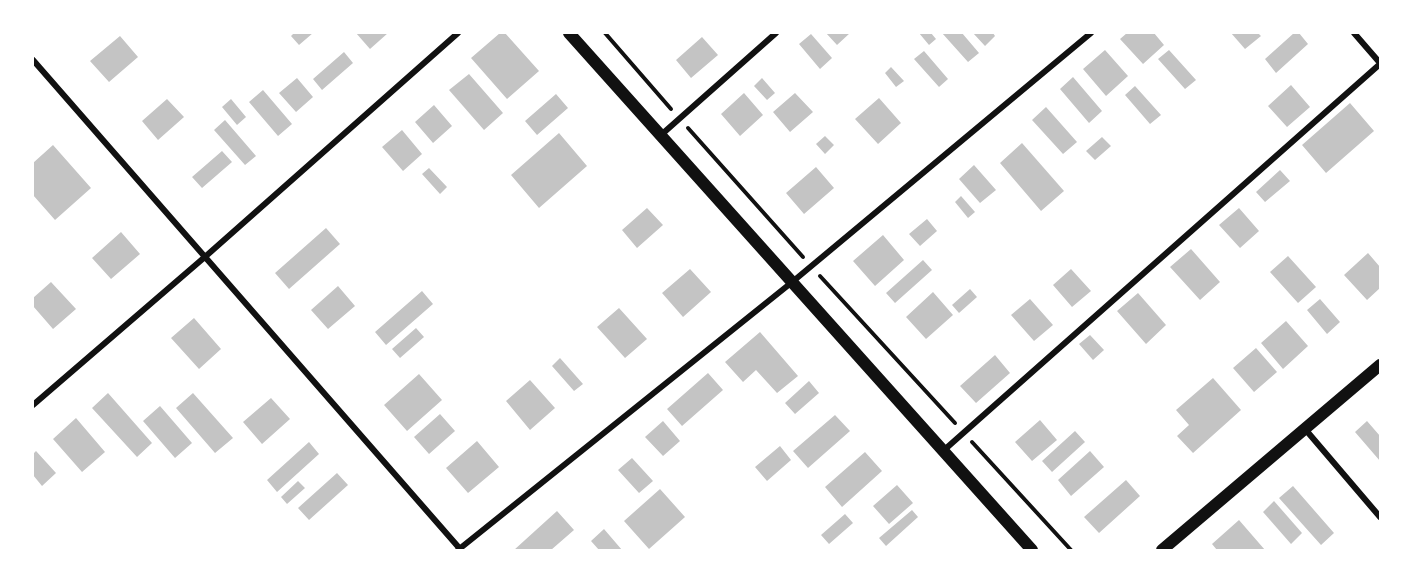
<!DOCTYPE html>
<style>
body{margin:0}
#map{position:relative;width:1413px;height:583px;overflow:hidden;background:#fff;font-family:Barlow,sans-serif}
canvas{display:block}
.frame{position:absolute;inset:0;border:34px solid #fff;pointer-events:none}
</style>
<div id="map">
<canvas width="1413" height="583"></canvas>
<div class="frame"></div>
</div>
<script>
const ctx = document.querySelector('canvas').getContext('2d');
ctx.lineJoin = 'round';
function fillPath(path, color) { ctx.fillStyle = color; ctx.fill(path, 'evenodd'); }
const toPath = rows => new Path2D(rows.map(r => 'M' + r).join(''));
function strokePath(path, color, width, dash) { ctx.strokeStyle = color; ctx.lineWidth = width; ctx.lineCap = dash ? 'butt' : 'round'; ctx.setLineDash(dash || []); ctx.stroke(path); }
const building = toPath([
 [294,33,313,33,299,45,291,36],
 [356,33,388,33,370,49],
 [500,33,505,33,539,71,507,99,471,58],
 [826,33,850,33,837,45],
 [919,33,931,33,936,39,929,45],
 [942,33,962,33,979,53,968,62],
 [973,33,993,33,995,36,985,46],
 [1127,33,1154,33,1164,45,1143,64,1120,39],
 [1231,33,1258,33,1261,36,1245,49],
 [1294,33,1299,33,1308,44,1276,73,1265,59],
 [811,34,832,58,820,69,799,44],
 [120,36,138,57,109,82,90,61],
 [702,37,718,55,691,78,676,60],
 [1105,50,1128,76,1106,96,1083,69],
 [1169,50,1196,80,1185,89,1158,59],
 [924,51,948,79,939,87,914,59],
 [344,52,353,63,322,90,313,79],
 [891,67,904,81,896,87,885,73],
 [469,74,503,113,484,130,449,90],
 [1073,77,1102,111,1089,123,1060,89],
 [297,78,313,97,296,112,279,93],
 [762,78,775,93,767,100,754,86],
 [1291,85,1310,107,1287,127,1268,106],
 [1135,86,1161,115,1150,124,1125,95],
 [263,90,292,124,278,136,249,102],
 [744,93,763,115,740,136,721,114],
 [795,93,813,112,790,132,773,112],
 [556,94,568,108,537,135,525,121],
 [879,98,901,123,878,144,855,119],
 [167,99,184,117,158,140,142,121],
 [231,99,246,117,237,125,222,107],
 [1350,103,1374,131,1326,173,1302,145],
 [434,105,452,126,433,143,415,122],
 [1046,107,1077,142,1063,154,1032,120],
 [225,120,256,156,245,165,214,130],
 [402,130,422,154,403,171,382,147],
 [559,133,587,166,539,208,511,175],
 [825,136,834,145,825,154,816,144],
 [1102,137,1111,146,1095,160,1086,151],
 [1022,143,1064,191,1041,211,1000,163],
 [53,145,91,188,55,220,33,195,33,163],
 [222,151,232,162,202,188,192,177],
 [974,165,996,190,980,203,959,179],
 [816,167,834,188,804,214,786,193],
 [429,168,447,187,440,194,422,174],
 [1280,170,1290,181,1265,202,1256,192],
 [961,196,975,212,968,218,955,202],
 [647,208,663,225,637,248,622,230],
 [1239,208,1259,231,1240,248,1219,225],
 [927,219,937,231,920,246,909,234],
 [326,228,340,244,289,289,275,273],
 [121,232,140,254,111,279,92,258],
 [883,235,904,260,875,286,853,261],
 [1191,249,1220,282,1200,300,1170,267],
 [1368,253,1380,267,1380,288,1367,300,1344,275],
 [1288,256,1316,287,1298,303,1270,272],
 [923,260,932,270,895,303,886,293],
 [690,269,711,292,683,317,662,293],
 [1071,269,1091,291,1072,307,1053,285],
 [51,282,76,309,53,329,33,306,33,298],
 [338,286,355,306,328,329,311,310],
 [970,289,977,297,959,313,952,305],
 [422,291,433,304,386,345,375,332],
 [933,292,953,315,926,339,906,317],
 [1138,293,1166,325,1146,344,1117,311],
 [1030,299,1053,325,1034,341,1011,315],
 [1320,299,1340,322,1327,334,1307,310],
 [619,308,647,339,625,358,597,327],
 [194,318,221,349,199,369,171,338],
 [1286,321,1308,346,1283,369,1261,343],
 [416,328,424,337,400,358,392,349],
 [760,332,798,376,777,393,756,370,743,382,725,362],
 [1090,335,1104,350,1093,360,1079,344],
 [1256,348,1277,372,1254,392,1233,368],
 [995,355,1010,373,976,403,960,386],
 [560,358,583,384,574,391,552,366],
 [708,373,723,390,682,426,667,409],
 [419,374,442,400,407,431,384,405],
 [1213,378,1241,410,1193,453,1177,436,1189,425,1176,410],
 [530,380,555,408,530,430,506,401],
 [809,381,819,393,795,414,785,403],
 [108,393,152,443,137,457,92,408],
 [193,393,233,438,215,453,176,408],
 [271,398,290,419,262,444,243,422],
 [160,406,192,443,175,458,143,421],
 [440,414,455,431,429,454,414,437],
 [835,415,850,431,808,468,793,451],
 [76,418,105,452,82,472,53,439],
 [1040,420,1057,440,1032,461,1015,442],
 [663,421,680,441,663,456,645,437],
 [1367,421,1380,436,1380,461,1355,432],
 [1075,431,1085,442,1052,472,1042,461],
 [477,441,499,467,468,493,446,468],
 [309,442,319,454,277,492,267,480],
 [780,446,791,460,767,481,755,467],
 [36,451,56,473,42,486,33,475,33,454],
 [1090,451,1104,467,1071,496,1058,480],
 [865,452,882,471,842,507,825,487],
 [632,458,653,481,639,493,618,470],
 [337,473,348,485,309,520,298,508],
 [1126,480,1140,496,1099,533,1084,517],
 [298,481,305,488,287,504,281,497],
 [897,485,913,503,889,524,873,506],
 [1293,486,1334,533,1321,545,1279,498],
 [660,489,685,517,649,549,624,521],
 [1274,501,1302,533,1291,544,1263,512],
 [912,510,918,517,886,546,879,538],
 [557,511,574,530,551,550,514,550],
 [845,514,853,523,829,544,821,535],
 [1239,520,1265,550,1217,550,1212,544],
 [604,529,622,550,599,550,591,541]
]);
const path = toPath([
 [605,33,671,109],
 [688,128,803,257],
 [820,276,955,423],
 [972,442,1071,550]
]);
const minor = toPath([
 [1354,33,1380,63],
 [33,60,461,550],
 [661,135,776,33],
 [33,405,206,256,458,33],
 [1305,429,1380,517],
 [943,451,1380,64],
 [458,550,791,283,1091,33]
]);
const secondary = toPath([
 [569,33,1032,550],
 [1162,550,1380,365]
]);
fillPath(building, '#c4c4c4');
strokePath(path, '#111', 4);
strokePath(minor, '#111', 6);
strokePath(secondary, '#111', 12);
</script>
